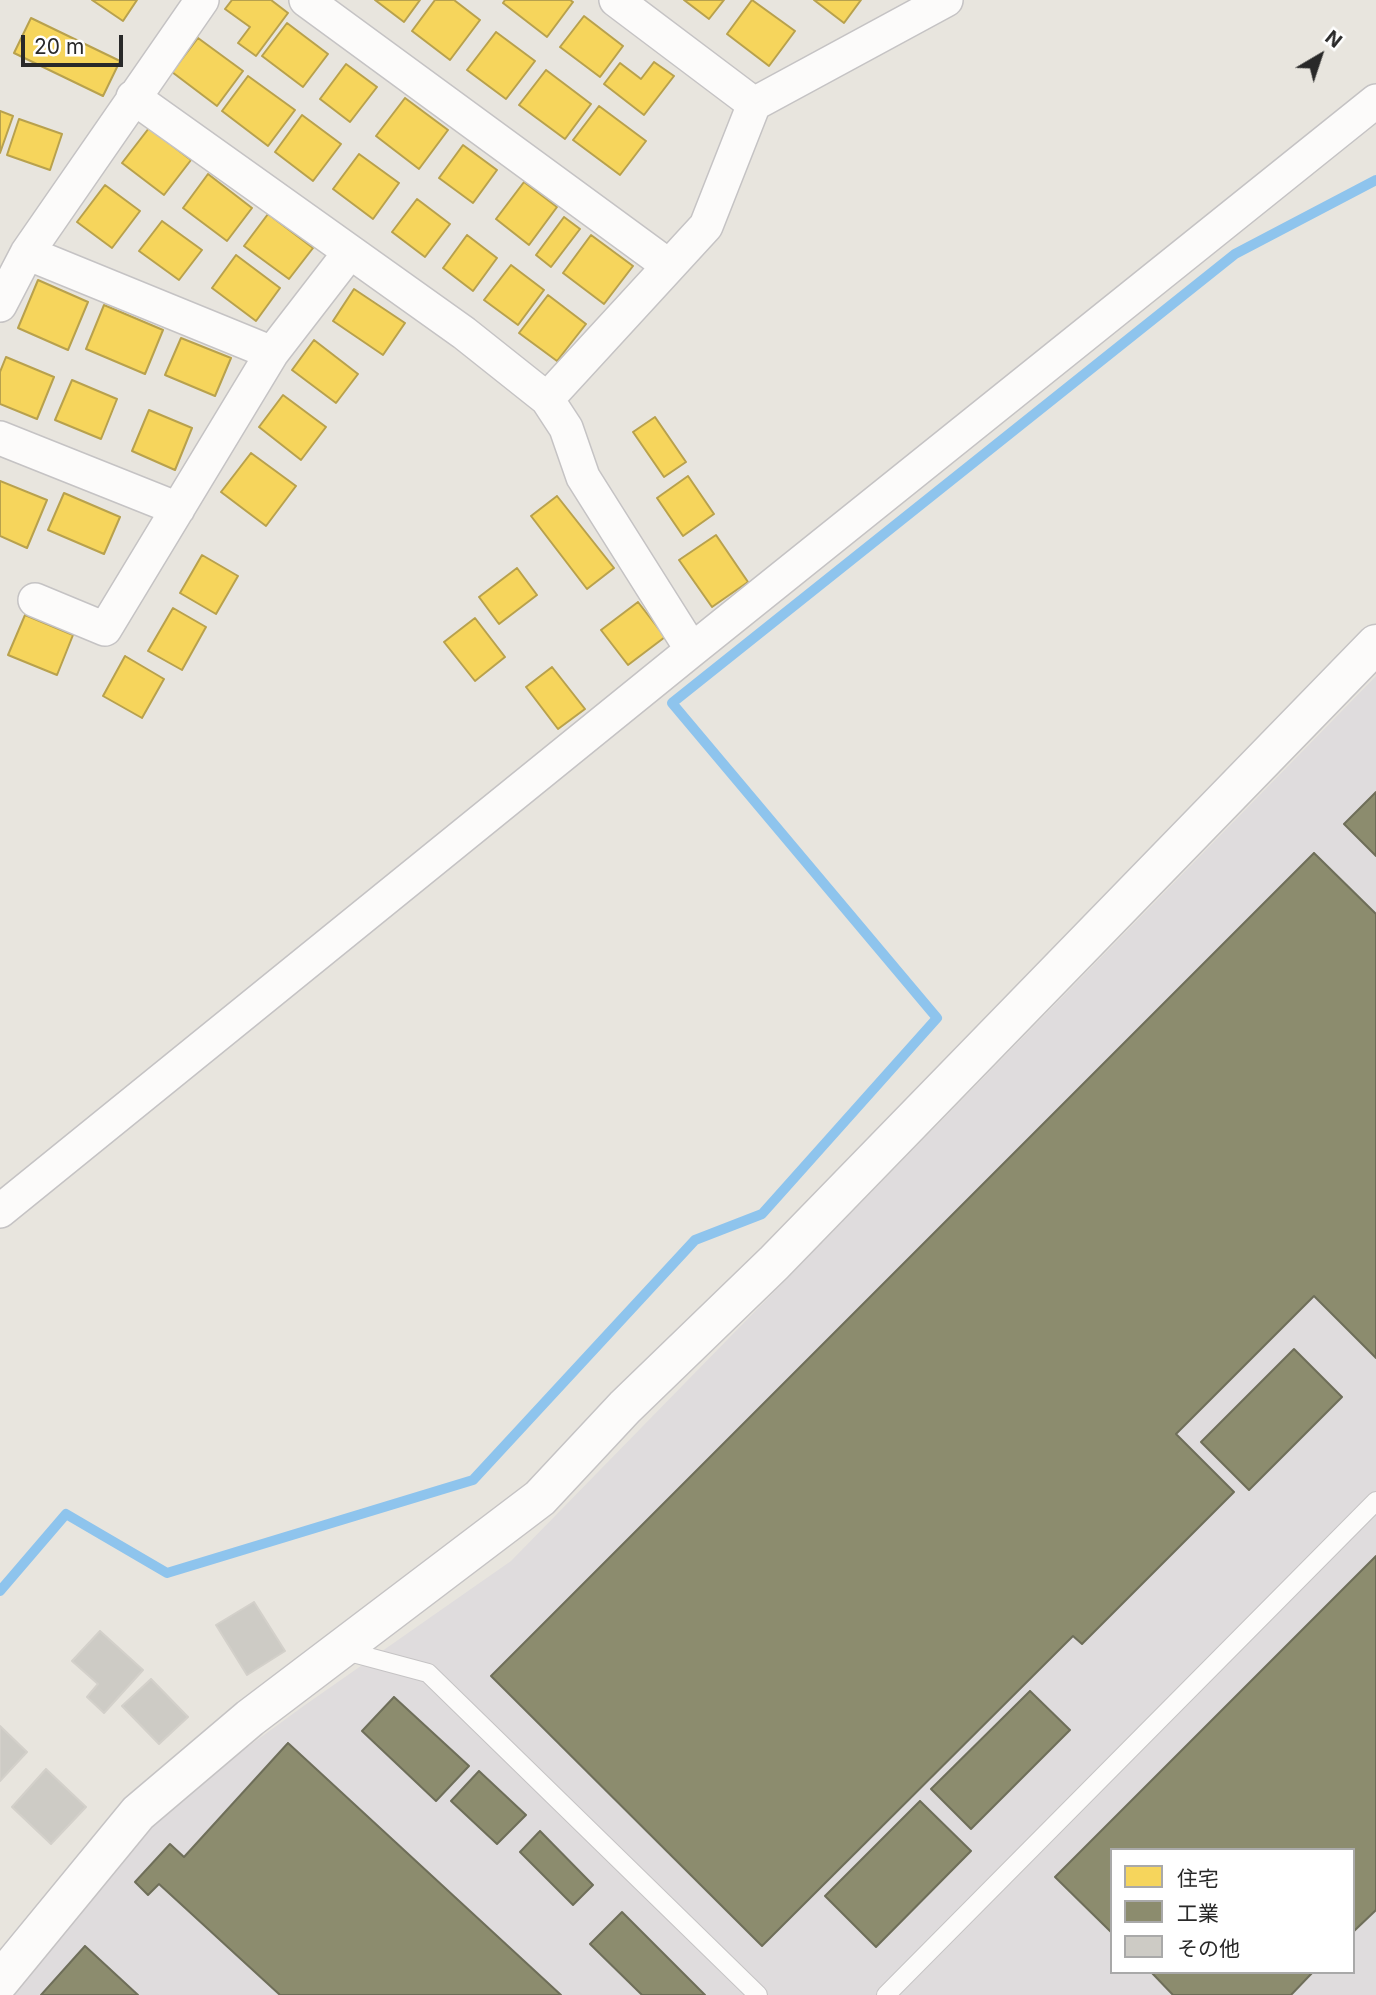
<!DOCTYPE html>
<meta charset="utf-8">
<style>
body{margin:0}
#map{position:relative;width:1376px;height:1995px;overflow:hidden;background:#e8e5de;font-family:Inter,"Noto Sans JP",sans-serif}
canvas{display:block}
.legend{position:absolute;left:1110px;top:1848px;width:245px;height:126px;box-sizing:border-box;background:#fff;border:2px solid #a9a9a9;margin:0;padding:9px 12px;list-style:none;font-size:21px;color:#292929}
.legend li{display:flex;align-items:center;gap:14px;height:35px}
.legend b{width:35px;border:2px solid #a9a9a9}
.north{position:absolute;left:1285px;top:21px;width:70px;height:70px;-webkit-text-stroke:5px #fff;paint-order:stroke;rotate:39deg;font-size:19px;font-weight:700;line-height:28px;text-align:center;color:#292929}
.north::after{content:'';display:block;margin:auto;width:24px;height:32px;background:#292929;clip-path:polygon(50% 0,100% 100%,50% 72%,0 100%)}
.scale{position:absolute;left:21px;top:35px;width:102px;height:32px;box-sizing:border-box;border:4px solid #292929;border-top:0;padding-left:9px;font-size:21px;line-height:24px;white-space:nowrap;color:#292929;-webkit-text-stroke:5px #fff;paint-order:stroke}
</style>
<div id="map">
<canvas width="1376" height="1995"></canvas>
<ul class="legend">
<li><b style="height:19px;background:#f6d55c"></b>住宅</li>
<li><b style="height:19px;background:#8c8c6e"></b>工業</li>
<li><b style="height:19px;background:#cdcbc5"></b>その他</li>
</ul>
<div class="north">N</div>
<div class="scale">20 m</div>
</div>
<script>
const ctx = document.querySelector('canvas').getContext('2d');
ctx.lineJoin = 'round';
function fillPath(path, color) { ctx.fillStyle = color; ctx.fill(path, 'evenodd'); }
const toPath = rows => new Path2D(rows.map(r => 'M' + r).join(''));
function strokePath(path, color, width, dash) { ctx.strokeStyle = color; ctx.lineWidth = width; ctx.lineCap = dash ? 'butt' : 'round'; ctx.setLineDash(dash || []); ctx.stroke(path); }
const industrial = toPath([
 [1376,676,1376,1995,3,1995,150,1818,305,1705,511,1561],
 [1112,1850,1353,1850,1353,1972,1112,1972]
]);
const homes = toPath([
 [92,0,137,0,123,21,92,0],
 [232,0,271,0,288,13,256,56,238,43,250,27,225,9,232,0],
 [375,0,420,0,404,22,375,0],
 [435,0,454,0,480,20,450,60,412,31,435,0],
 [505,0,570,0,573,2,547,37,503,3,505,0],
 [684,0,724,0,709,19,684,0],
 [752,0,795,31,769,66,727,34,752,0],
 [814,0,861,0,844,23,814,0],
 [584,16,623,46,600,77,560,47,584,16],
 [31,18,120,61,103,96,14,53,31,18],
 [287,23,328,54,303,87,262,56,287,23],
 [496,32,535,61,506,99,467,70,496,32],
 [198,38,243,71,217,106,172,72,198,38],
 [654,62,674,76,644,115,604,84,620,63,641,79,654,62],
 [346,64,377,87,350,122,320,99,346,64],
 [546,70,591,104,565,139,519,105,546,70],
 [248,76,295,110,268,146,222,111,248,76],
 [405,98,448,130,419,169,376,136,405,98],
 [599,106,646,141,620,175,573,140,599,106],
 [0,111,13,116,0,153,0,111],
 [302,115,341,144,313,181,275,152,302,115],
 [19,119,62,134,50,170,7,155,19,119],
 [149,128,191,160,164,195,122,163,149,128],
 [463,145,497,170,473,203,439,178,463,145],
 [359,154,399,183,373,219,333,189,359,154],
 [208,174,252,208,227,241,183,208,208,174],
 [524,182,557,207,529,245,496,219,524,182],
 [105,185,140,211,112,248,77,222,105,185],
 [417,199,450,224,425,257,392,232,417,199],
 [268,214,313,248,289,279,244,246,268,214],
 [564,217,580,229,551,267,536,255,564,217],
 [162,221,202,250,179,280,139,251,162,221],
 [467,235,497,258,473,291,443,268,467,235],
 [591,235,633,266,604,304,563,273,591,235],
 [236,255,280,288,256,321,212,288,236,255],
 [511,265,544,290,518,325,484,300,511,265],
 [38,280,88,302,68,350,18,328,38,280],
 [354,289,405,323,383,355,333,321,354,289],
 [548,295,586,324,557,361,519,333,548,295],
 [104,305,163,330,145,374,86,349,104,305],
 [181,338,231,358,215,396,165,375,181,338],
 [314,340,358,374,336,403,292,370,314,340],
 [6,357,54,377,37,419,0,404,0,372,6,357],
 [72,380,117,399,101,439,55,420,72,380],
 [283,395,326,427,301,460,259,427,283,395],
 [149,410,192,428,175,470,132,451,149,410],
 [655,417,686,462,664,477,633,432,655,417],
 [251,453,296,486,266,526,221,492,251,453],
 [688,476,714,514,683,536,657,498,688,476],
 [0,481,47,500,27,548,0,536,0,481],
 [64,493,120,517,104,554,48,530,64,493],
 [557,496,614,568,587,589,531,516,557,496],
 [716,535,748,582,712,607,679,560,716,535],
 [202,555,238,576,216,614,180,593,202,555],
 [517,568,537,595,499,624,479,597,517,568],
 [638,602,665,637,628,665,601,630,638,602],
 [173,608,206,627,182,670,148,651,173,608],
 [25,615,73,635,57,675,8,655,25,615],
 [475,618,505,657,475,681,444,642,475,618],
 [125,656,164,679,142,718,103,696,125,656],
 [552,667,585,709,558,729,526,687,552,667]
]);
const industry = toPath([
 [1376,792,1376,856,1344,824,1376,792],
 [1314,853,1376,914,1376,1358,1314,1296,1176,1434,1234,1492,1082,1644,1073,1636,762,1946,491,1676,1314,853],
 [1294,1349,1342,1397,1249,1490,1201,1442,1294,1349],
 [1376,1556,1376,1910,1353,1932,1353,1850,1112,1850,1112,1933,1055,1877,1376,1556],
 [1030,1691,1070,1730,971,1829,931,1789,1030,1691],
 [394,1697,469,1766,436,1801,362,1731,394,1697],
 [288,1743,561,1995,280,1995,159,1884,148,1895,135,1882,170,1844,184,1857,288,1743],
 [479,1771,526,1815,497,1844,451,1801,479,1771],
 [920,1801,971,1851,876,1947,825,1896,920,1801],
 [540,1831,593,1885,573,1905,520,1852,540,1831],
 [622,1912,705,1995,642,1995,590,1944,622,1912],
 [85,1946,138,1995,41,1995,85,1946],
 [1151,1972,1313,1972,1291,1995,1173,1995,1151,1972]
]);
const stream = toPath([
 [0,1591,66,1514,167,1573,473,1480,695,1240,762,1214,937,1018,672,703,1235,254,1376,180]
]);
const building = toPath([
 [254,1602,285,1651,247,1675,216,1625,254,1602],
 [100,1631,143,1670,104,1713,87,1697,98,1684,72,1661,100,1631],
 [151,1679,188,1717,159,1744,122,1706,151,1679],
 [0,1726,27,1752,0,1781,0,1726],
 [46,1769,86,1807,51,1844,12,1807,46,1769]
]);
const service = toPath([
 [342,1650,428,1673,758,1995],
 [886,1995,1376,1501]
]);
const minor = toPath([
 [306,0,669,266],
 [616,0,754,104],
 [133,97,464,333,547,399,566,428,583,477,692,650],
 [27,253,272,353],
 [0,305,27,253,202,0],
 [547,399,706,226,754,104,946,0],
 [0,438,178,509],
 [35,600,105,629,272,353,350,252],
 [0,1211,692,650,1376,101]
]);
const tertiary = toPath([
 [0,1981,138,1813,250,1718,540,1498,625,1407,774,1263,1376,644]
]);
fillPath(industrial, '#dfdcdd');
fillPath(homes, '#f6d55c');
strokePath(homes, '#b8a14d', 2);
fillPath(industry, '#8c8c6e');
strokePath(industry, '#6e6e59', 2);
strokePath(stream, '#8ec4ed', 10);
fillPath(building, '#cdcbc5');
strokePath(building, '#d3d0ca', 2);
strokePath(service, '#c5c3c4', 20);
strokePath(minor, '#c5c3c4', 36);
strokePath(tertiary, '#c5c3c4', 41);
strokePath(service, '#fcfbfa', 18);
strokePath(minor, '#fcfbfa', 33);
strokePath(tertiary, '#fcfbfa', 38);
</script>
